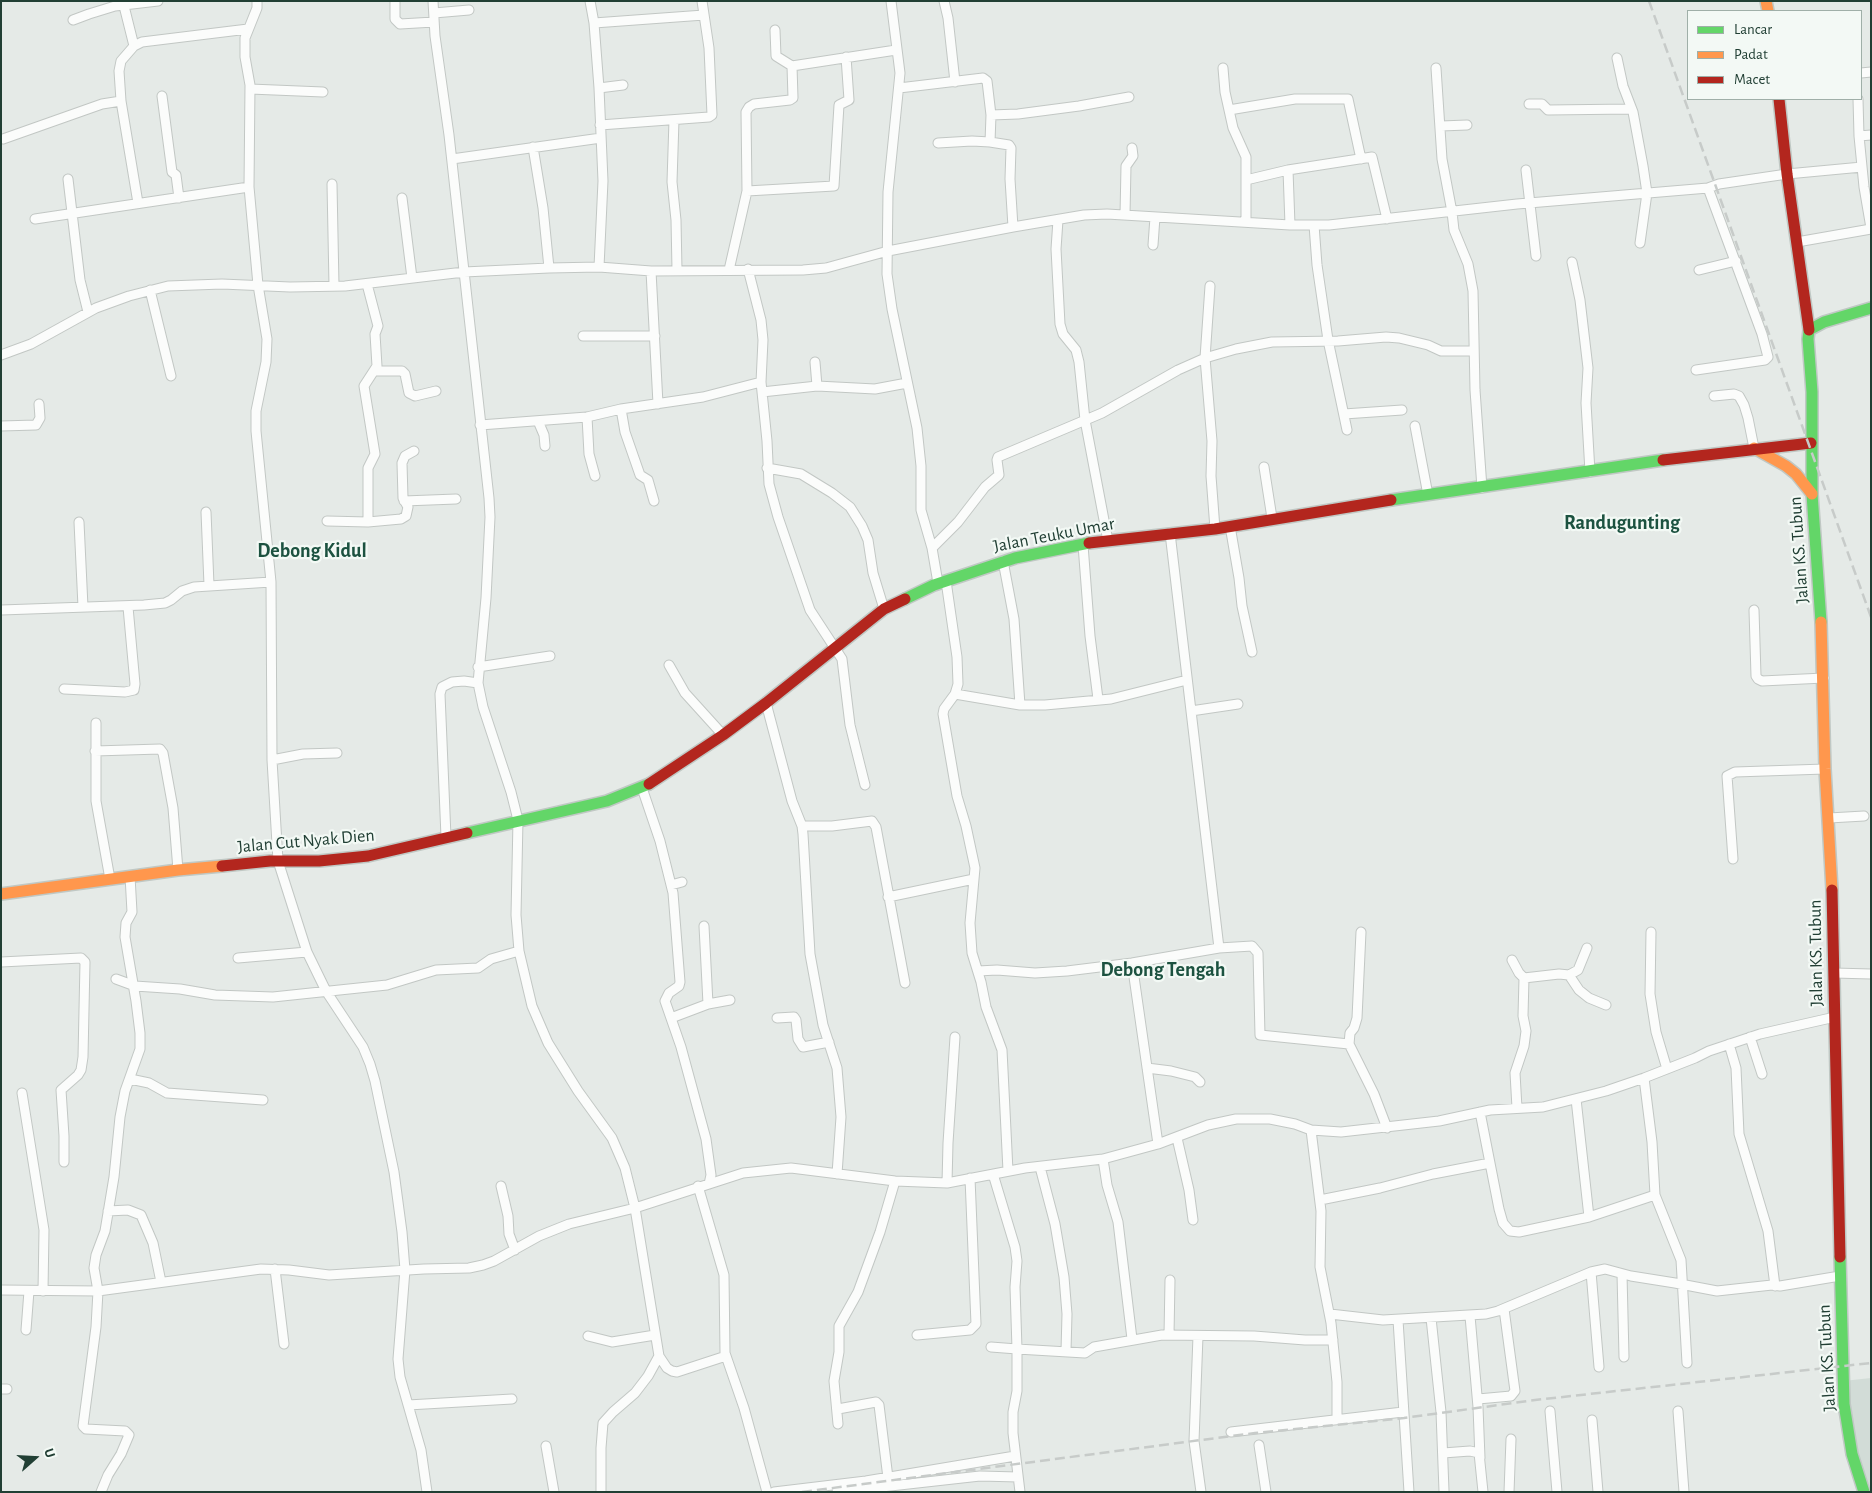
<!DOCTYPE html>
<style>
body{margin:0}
#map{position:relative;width:1872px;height:1493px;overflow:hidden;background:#e5eae7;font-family:"Alegreya Sans",sans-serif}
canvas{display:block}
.frame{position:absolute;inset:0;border:2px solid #213f34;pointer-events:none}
.legend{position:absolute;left:1687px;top:10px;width:175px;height:90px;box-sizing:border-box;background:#f3f9f5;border:1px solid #9fafa8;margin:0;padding:6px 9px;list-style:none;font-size:15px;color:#213f34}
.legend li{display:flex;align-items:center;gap:10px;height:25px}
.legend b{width:25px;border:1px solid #9fafa8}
.north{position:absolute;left:10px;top:1433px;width:50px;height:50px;-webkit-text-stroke:4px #f3f9f5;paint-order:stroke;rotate:71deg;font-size:14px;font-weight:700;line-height:20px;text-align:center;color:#213f34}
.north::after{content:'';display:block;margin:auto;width:18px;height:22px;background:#213f34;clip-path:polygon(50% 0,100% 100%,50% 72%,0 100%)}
</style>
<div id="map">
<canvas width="1872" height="1493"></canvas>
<div class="frame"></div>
<ul class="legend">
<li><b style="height:6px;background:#63d668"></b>Lancar</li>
<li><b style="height:6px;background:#ff974d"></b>Padat</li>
<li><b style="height:6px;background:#b3261e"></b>Macet</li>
</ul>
<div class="north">U</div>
</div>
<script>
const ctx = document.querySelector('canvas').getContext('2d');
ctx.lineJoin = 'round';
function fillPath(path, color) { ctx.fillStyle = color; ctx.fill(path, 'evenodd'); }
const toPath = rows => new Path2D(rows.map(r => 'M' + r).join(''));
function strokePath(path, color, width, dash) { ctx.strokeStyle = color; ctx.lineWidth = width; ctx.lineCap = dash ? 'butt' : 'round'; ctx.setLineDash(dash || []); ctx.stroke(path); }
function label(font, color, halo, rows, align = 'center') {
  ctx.font = font + ' "Alegreya Sans",sans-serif'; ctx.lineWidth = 4.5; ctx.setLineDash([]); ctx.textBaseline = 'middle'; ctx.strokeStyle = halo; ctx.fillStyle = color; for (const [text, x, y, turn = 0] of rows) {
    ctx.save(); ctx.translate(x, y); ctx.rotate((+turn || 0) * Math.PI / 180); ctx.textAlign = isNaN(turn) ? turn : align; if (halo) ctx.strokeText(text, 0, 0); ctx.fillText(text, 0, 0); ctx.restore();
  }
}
const built = toPath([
 [1871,1378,1871,1492,1866,1492,1843,1381]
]);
const street = toPath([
 [257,1,257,8,245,38,245,57,250,85,249,187,258,285,267,339,266,362,256,411,256,431,271,582,272,760,278,861,307,952,326,991,363,1047,370,1064,375,1081,394,1172,402,1232,405,1270,398,1359,400,1377,421,1450,427,1492],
 [395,1,395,19,400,24,434,22],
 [433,1,435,36,449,135,489,498,490,517,486,598,478,683,483,707,511,792,518,820,516,915,519,951,532,1006,548,1043,578,1091,612,1138,625,1168,635,1208,659,1356,667,1368,672,1371,677,1372,726,1356],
 [590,1,594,23,599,88],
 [891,1,900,73,888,192,887,274,892,309,917,428,921,466,921,510,932,548,938,583],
 [944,1,948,18,955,82],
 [124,6,134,46],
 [434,13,469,10],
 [73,20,89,14,115,6,158,1],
 [594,23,704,15],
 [775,30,776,56,792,66],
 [1617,58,1623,86,1633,112,1643,166,1647,193,1640,243],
 [1223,68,1225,92,1233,128,1246,157,1246,222],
 [1436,68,1442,159,1452,212,1454,230,1468,264,1473,291,1475,390,1482,488],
 [1861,73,1871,72],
 [899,88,983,78,987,81,991,115,990,142,1009,145,1011,148,1010,179,1013,227],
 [250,89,323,92],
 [162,96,172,172,176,175,179,198],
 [1858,99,1859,136],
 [121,101,119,71,121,61,134,46,142,42,248,29],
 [1529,104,1542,104,1548,110,1631,109],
 [1229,110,1295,99,1348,99,1361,159],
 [991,115,1018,114,1079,106,1129,97],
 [674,120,672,182,676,220,677,270],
 [600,125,709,117,712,115,709,48,702,1],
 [1441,126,1467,125],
 [1871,135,1859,136,1864,187,1871,228],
 [3,139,102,104,121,101,138,203],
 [938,143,972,141,990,142],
 [533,147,543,208,549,268],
 [452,159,601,138],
 [1288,170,1290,225],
 [1526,170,1536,256],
 [68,179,80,280,88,312],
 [1246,180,1288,170,1372,157,1387,219],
 [332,184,334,286],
 [747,191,834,186,839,105,849,100,846,57],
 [402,198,412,278],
 [1125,215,1126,166,1133,156,1132,148],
 [35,219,249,187],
 [1058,220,1056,249,1060,324,1063,334,1076,350,1079,362,1085,420,1108,541],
 [1314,225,1317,265,1328,340,1347,430],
 [1797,242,1871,229],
 [1153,245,1155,217],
 [1572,262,1580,300,1588,368,1586,403,1590,472],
 [599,267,603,181,599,88,623,85],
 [748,269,761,320,763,340,761,382,767,441,769,484,778,517,810,610,842,659,850,725,865,785],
 [729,270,747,191,746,112,749,107,754,104,790,100,793,98,792,66,896,50],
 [1699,270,1736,261],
 [651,271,658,404],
 [367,284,378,326,375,334,377,366,364,386,375,454,368,468,368,522],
 [1210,286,1205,358,1212,441,1211,476,1215,529],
 [150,290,171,376],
 [583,336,655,336],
 [1,355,31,344,96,308,129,296,168,286,222,284,290,287,345,286,464,272,549,268,599,267,651,271,803,270,826,268,888,251,1013,227,1084,215,1107,214,1290,225,1329,225,1517,204,1708,188,1719,184,1787,174,1862,167],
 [815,362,817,386],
 [1696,370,1765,360,1768,357,1762,334,1708,188],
 [375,371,402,371,405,374,409,393,415,396,436,391],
 [762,392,817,386,875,389,907,383],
 [1714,396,1734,394,1739,396,1744,405,1748,418,1754,448],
 [621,409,625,432,640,475,648,480,654,501],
 [1344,414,1402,410],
 [587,417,589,454,595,476],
 [538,421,544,435,545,446],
 [480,425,587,417,621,409,703,397,761,382],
 [1,426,36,425,40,418,39,404],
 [1415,426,1428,495],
 [1264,467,1272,518],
 [767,468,801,474,832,493,850,507,862,526,868,540,873,573,884,609],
 [404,501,456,499],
 [206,512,209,585],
 [327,521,368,522,401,519,406,516,408,507,403,498,402,463,405,456,414,451],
 [79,522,83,607],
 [1230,526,1239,578,1242,606,1252,652],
 [1083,545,1090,636,1098,699],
 [932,548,958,522,985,487,999,475,997,460,998,457,1102,413,1178,370,1205,358,1236,349,1272,342,1338,341,1386,337,1399,338,1428,345,1441,351,1473,351],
 [1003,561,1014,619,1020,705],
 [946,581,957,657,958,684,955,694,944,709,943,714,957,796,966,826,975,868,970,923,972,953,981,982,986,1007,1002,1050,1008,1171],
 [1,610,144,605,165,603,171,600,182,591,194,587,271,582],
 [1754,610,1756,676,1758,679,1762,681,1824,678],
 [669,665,685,693,723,735],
 [478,667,550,656],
 [64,689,125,692,134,690,135,684,128,607],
 [955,694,1020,705,1045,705,1111,699,1187,680],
 [766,703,792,801,802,826,803,834,810,954,823,1025,837,1068,841,1117,837,1174],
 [1191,711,1238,704],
 [96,723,96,801,110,879],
 [95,751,160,749,163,753,173,808,178,870],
 [272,760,303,754,337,753],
 [642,788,660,841,673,893,680,982,679,986,669,993,665,1001,681,1047,706,1139,711,1175,709,1184],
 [1829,818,1864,816],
 [802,826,832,826,872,821,876,827,905,983],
 [446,837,440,694,442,687,452,682,464,681,478,683],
 [1733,859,1727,776,1735,772,1825,769],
 [671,885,682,882],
 [888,897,974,879],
 [704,926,708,1004],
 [1361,932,1357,1018,1354,1028,1350,1033,1349,1044,1374,1094,1387,1128],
 [1651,932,1650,994,1656,1032,1667,1069],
 [1219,948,1252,946,1258,953,1260,1035,1349,1044],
 [238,958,307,952],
 [1512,960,1519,973,1524,978],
 [1,962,81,958,85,962,83,1057,81,1070,78,1075,61,1090,64,1136,64,1162],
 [1132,963,1158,1144],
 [978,971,997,970,1035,973,1067,971,1132,963,1219,948,1170,533],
 [1834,973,1871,974],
 [1569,975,1578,970,1587,948],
 [116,979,135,986,180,989,215,995,273,997,387,985,436,970,478,968,491,959,519,951],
 [671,1018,708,1004,730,1000],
 [777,1018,794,1017,796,1020,798,1039,803,1047,829,1042],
 [1750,1037,1762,1074],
 [1729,1044,1736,1068,1739,1134,1768,1231,1775,1286],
 [1147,1068,1171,1071,1195,1077,1200,1082],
 [1644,1078,1652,1142,1655,1195,1681,1260,1687,1363],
 [130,1079,149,1083,167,1093,263,1100],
 [22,1093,44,1230,43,1291],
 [1576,1099,1589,1217],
 [1517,1108,1515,1073,1524,1046,1526,1031,1523,1016,1524,978,1559,974,1569,975,1579,990,1589,998,1606,1005],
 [1480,1112,1499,1209,1503,1223,1510,1231,1519,1232,1589,1217,1655,1195],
 [1311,1130,1321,1211,1320,1267,1331,1323,1337,1382,1337,1419],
 [1177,1138,1189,1190,1193,1220],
 [1103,1159,1107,1185,1118,1222,1132,1339],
 [1040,1167,1055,1224,1064,1277,1067,1314,1066,1351],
 [947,1183,948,1143,955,1037],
 [501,1186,508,1216,509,1234,515,1250],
 [698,1186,724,1275,725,1353,744,1408,767,1492],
 [1320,1200,1380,1188,1433,1174,1490,1163],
 [108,1211,128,1210,141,1215,153,1243,161,1282],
 [275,1269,284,1344],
 [1591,1272,1599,1367],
 [1622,1274,1624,1357],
 [1,1290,98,1291,261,1269,289,1270,329,1275,424,1269,469,1268,483,1265,494,1261,539,1236,569,1224,635,1208,743,1173,791,1168,895,1181,947,1183,1025,1168,1103,1159,1158,1144,1208,1125,1236,1119,1270,1119,1295,1124,1311,1130,1341,1132,1439,1121,1490,1110,1543,1107,1606,1091,1644,1078,1695,1058,1709,1051,1760,1034,1835,1017],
 [1330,1314,1383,1320,1486,1314,1498,1311,1591,1272,1605,1269,1631,1276,1675,1283,1717,1291,1772,1285,1780,1286,1840,1276],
 [1470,1316,1478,1407,1480,1458],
 [1431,1318,1441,1412,1444,1491],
 [1398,1320,1409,1492],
 [26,1330,29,1291],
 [917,1335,970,1330,976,1324,970,1178],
 [1169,1335,1170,1280],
 [588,1336,612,1342,655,1335],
 [1198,1336,1194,1441,1201,1492],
 [991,1347,1017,1349,1015,1287,1017,1261,1015,1247,993,1174],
 [1,1389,7,1389],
 [1478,1399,1511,1396,1515,1391,1504,1309],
 [408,1405,512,1399],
 [838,1409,876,1402,879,1405,888,1478],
 [1550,1411,1557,1492],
 [1678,1411,1684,1492],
 [1592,1420,1598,1492],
 [838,1424,834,1381,839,1352,839,1326,858,1292,880,1232,895,1181],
 [1231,1432,1403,1412],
 [1259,1445,1266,1492],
 [546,1446,554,1492],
 [1443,1453,1470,1451,1479,1453,1483,1492],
 [101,1492,108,1475,121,1454,129,1435,125,1431,86,1429,83,1426,96,1327,98,1291,94,1268,96,1255,105,1231,114,1177,120,1117,125,1091,140,1049,140,1033,136,1001,125,937,126,923,132,912,130,876],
 [601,1492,601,1448,603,1423,613,1412,635,1393,648,1376,659,1356],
 [774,1492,866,1481,1015,1456],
 [837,1492,980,1476,1018,1477],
 [1020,1492,1013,1433,1013,1412,1017,1391,1017,1349,1085,1353,1094,1347,1162,1335,1254,1336,1305,1340,1333,1340],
 [1509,1492,1511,1439]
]);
const fast = toPath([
 [1391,500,1663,460],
 [905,599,934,585,1015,558,1089,543],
 [1821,622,1812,494,1812,392,1808,339,1809,330,1824,322,1871,308],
 [467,833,607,801,649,784],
 [1840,1257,1844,1404,1852,1454,1864,1492]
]);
const slow = toPath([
 [1766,1,1768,11],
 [1754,448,1786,466,1796,474,1812,494],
 [1821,622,1825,769,1832,890],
 [1,894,178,870,222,866]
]);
const jam = toPath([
 [1779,99,1787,174,1809,330],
 [1663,460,1811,443],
 [1089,543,1215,529,1391,500],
 [649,784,723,735,766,703,884,609,905,599],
 [222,866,270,861,319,861,368,856,467,833],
 [1832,890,1840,1257]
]);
const rail = toPath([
 [1649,1,1871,617],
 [802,1492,1255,1433,1404,1418,1535,1400,1871,1363]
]);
const streetNames = [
 ["Jalan Teuku Umar",1054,535,-11],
 ["Jalan KS. Tubun",1799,550,-94],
 ["Jalan Cut Nyak Dien",306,841,-5],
 ["Jalan KS. Tubun",1816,953,-91],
 ["Jalan KS. Tubun",1827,1358,-93]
];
const quarterNames = [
 ["Randugunting",1622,523],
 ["Debong Kidul",312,551],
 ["Debong Tengah",1163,970]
];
fillPath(built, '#d2dcd7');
strokePath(street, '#c2c7c4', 11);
strokePath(fast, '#c0c8c4', 14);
strokePath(slow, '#c0c8c4', 14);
strokePath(jam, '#c0c8c4', 14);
strokePath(street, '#fbfcfb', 9);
strokePath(fast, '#63d668', 11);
strokePath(slow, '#ff974d', 11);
strokePath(jam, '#b3261e', 11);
strokePath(rail, '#c7cbc9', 2.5, [10, 5]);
label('18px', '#213f34', '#f3f9f5', streetNames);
label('bold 20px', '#1c5240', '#f3f9f5', quarterNames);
</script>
